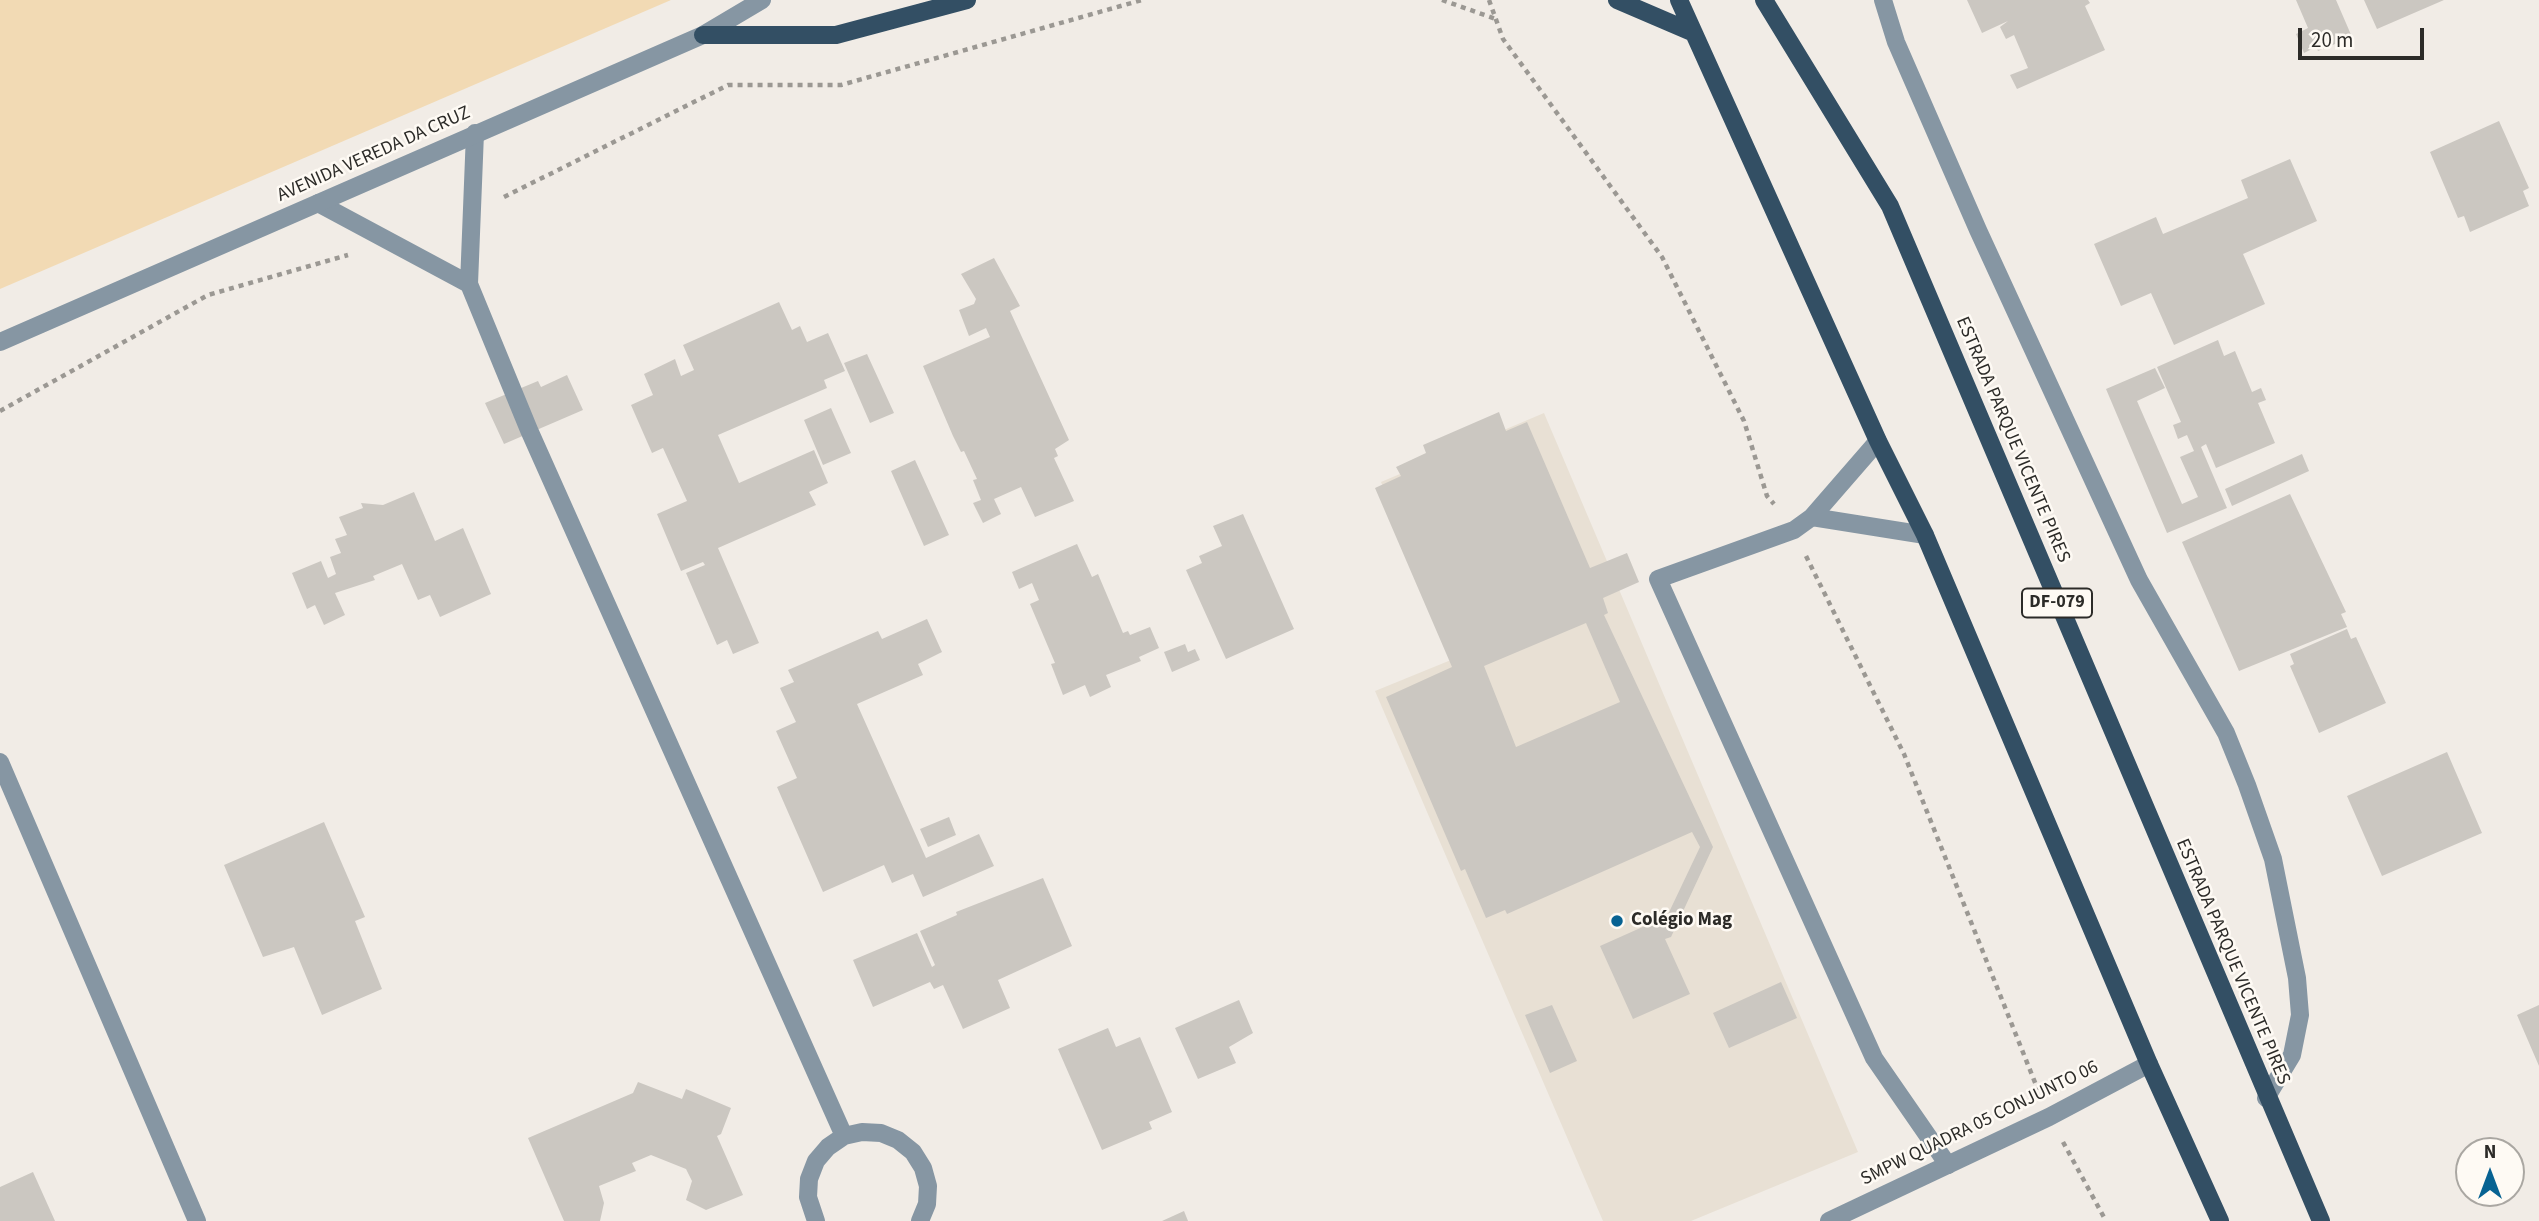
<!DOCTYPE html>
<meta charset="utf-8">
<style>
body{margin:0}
#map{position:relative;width:2539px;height:1221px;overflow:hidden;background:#f1ece6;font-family:"Source Sans 3",sans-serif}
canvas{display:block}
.north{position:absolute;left:2455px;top:1137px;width:70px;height:70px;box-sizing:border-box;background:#fefaf4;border:2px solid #aaa7a2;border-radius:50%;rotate:0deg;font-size:19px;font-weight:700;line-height:28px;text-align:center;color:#2c2b28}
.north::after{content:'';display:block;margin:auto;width:24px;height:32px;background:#076292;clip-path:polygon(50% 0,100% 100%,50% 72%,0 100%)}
.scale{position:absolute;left:2298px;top:28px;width:126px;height:32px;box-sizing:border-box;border:4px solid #2c2b28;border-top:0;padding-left:9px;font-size:21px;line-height:24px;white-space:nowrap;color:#2c2b28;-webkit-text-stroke:5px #fefaf4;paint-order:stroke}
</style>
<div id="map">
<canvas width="2539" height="1221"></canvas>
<div class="north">N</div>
<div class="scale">20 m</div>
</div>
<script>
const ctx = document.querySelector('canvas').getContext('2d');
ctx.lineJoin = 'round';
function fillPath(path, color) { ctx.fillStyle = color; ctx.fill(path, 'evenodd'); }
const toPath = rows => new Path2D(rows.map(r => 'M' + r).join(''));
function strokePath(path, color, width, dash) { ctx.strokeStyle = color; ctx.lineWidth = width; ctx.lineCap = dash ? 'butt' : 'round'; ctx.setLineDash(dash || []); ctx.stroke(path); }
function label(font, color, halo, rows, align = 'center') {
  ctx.font = font + ' "Source Sans 3",sans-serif'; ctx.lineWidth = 5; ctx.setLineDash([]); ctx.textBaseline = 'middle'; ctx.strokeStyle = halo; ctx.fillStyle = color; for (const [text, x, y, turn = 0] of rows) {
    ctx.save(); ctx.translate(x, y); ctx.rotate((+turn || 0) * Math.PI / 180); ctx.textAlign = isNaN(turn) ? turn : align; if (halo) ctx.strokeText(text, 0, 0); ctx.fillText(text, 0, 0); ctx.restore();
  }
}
const built = toPath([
 [1544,413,1858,1152,1691,1221,1603,1221,1375,691,1451,660,1381,482]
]);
const green = toPath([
 [0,0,671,0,0,289]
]);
const building = toPath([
 [1967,0,2088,0,2090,3,2085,6,2105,50,2017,89,2010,75,2028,68,2014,35,2006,39,2000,27,2008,21,1982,33],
 [2296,0,2336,0,2352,37,2318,51,2316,47,2304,53,2296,34,2308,28],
 [2364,0,2444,0,2377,29],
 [2499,121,2529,188,2523,191,2529,206,2470,232,2464,216,2458,218,2430,152],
 [2290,159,2317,221,2243,254,2265,304,2174,345,2151,293,2121,306,2094,244,2156,217,2163,234,2248,198,2241,180],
 [994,258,1020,306,1010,311,1069,440,1055,449,1058,456,1054,458,1074,501,1035,517,1021,487,994,499,1001,514,983,523,973,503,981,500,973,480,977,479,964,451,961,452,953,436,923,366,990,337,986,328,969,336,959,310,974,304,976,299,961,274],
 [779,302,792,330,800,326,807,342,828,333,845,371,824,380,827,388,718,435,739,483,814,450,828,483,809,492,816,505,718,548,759,643,733,654,727,640,717,645,686,573,705,565,703,562,681,571,657,514,687,501,663,448,652,453,631,405,653,395,644,374,675,359,681,376,694,370,683,345],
 [2218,340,2224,356,2235,351,2252,392,2261,388,2266,400,2258,403,2275,443,2216,468,2206,444,2201,447,2227,508,2167,533,2106,389,2155,368,2165,388,2137,401,2182,504,2198,497,2180,457,2194,451,2187,435,2178,439,2173,425,2181,422,2157,367],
 [867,354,894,413,870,423,844,363],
 [567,375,583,410,504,444,485,403,538,381,541,387],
 [831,408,851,453,823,465,804,420],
 [1499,412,1506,431,1527,422,1590,568,1627,553,1639,582,1603,598,1608,613,1604,615,1713,847,1671,937,1665,939,1690,994,1633,1019,1600,946,1656,921,1662,927,1700,847,1692,832,1507,914,1505,910,1486,918,1465,869,1461,871,1386,697,1452,667,1375,488,1401,476,1396,467,1426,453,1423,445],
 [1586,623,1620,702,1516,747,1484,666],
 [2302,454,2309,471,2232,506,2225,489],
 [915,460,949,535,924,546,891,471],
 [414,492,435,541,463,528,491,594,440,617,430,595,418,600,402,564,373,576,375,580,335,593,345,615,324,625,315,605,307,609,292,573,321,561,328,578,336,574,330,557,341,553,335,539,347,535,339,517,363,508,361,503,383,505],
 [2290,494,2346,612,2341,614,2347,627,2239,671,2182,542],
 [1243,514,1294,629,1226,659,1186,570,1202,563,1199,556,1222,546,1213,526],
 [1077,544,1092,577,1098,574,1123,633,1128,631,1130,635,1150,627,1159,648,1139,657,1141,661,1106,675,1111,687,1090,697,1085,685,1063,695,1051,664,1055,663,1030,604,1039,600,1032,583,1019,589,1012,572],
 [927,619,942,652,918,664,923,675,857,704,926,858,979,834,994,866,923,897,913,874,892,883,884,865,823,892,777,787,797,778,776,731,796,722,780,688,794,682,788,670,878,631,882,639],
 [2347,629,2351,639,2356,637,2386,703,2319,733,2290,666,2294,664,2290,654],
 [1185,644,1188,652,1195,649,1200,660,1172,672,1164,652],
 [2447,752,2482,833,2382,876,2347,796],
 [949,817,956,835,928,847,920,829],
 [324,822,365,917,355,921,382,989,322,1015,294,947,263,957,224,865],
 [1043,878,1072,946,998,980,1010,1008,963,1029,943,985,934,989,930,982,873,1007,853,960,917,933,932,967,935,965,920,931,957,915,956,912],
 [1781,982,1797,1018,1729,1048,1713,1013],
 [1239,1000,1253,1033,1229,1047,1236,1063,1198,1079,1175,1028],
 [1552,1005,1577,1061,1550,1073,1525,1015],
 [2539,1005,2539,1066,2517,1015],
 [1108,1028,1116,1047,1140,1037,1172,1112,1149,1122,1152,1129,1102,1150,1058,1049],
 [638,1082,682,1099,686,1089,731,1108,721,1134,717,1136,743,1195,706,1210,686,1200,692,1181,686,1169,651,1155,632,1163,636,1171,599,1186,604,1203,600,1221,564,1221,528,1138,633,1093],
 [33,1172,55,1221,0,1221,0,1187],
 [1184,1211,1188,1221,1162,1221]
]);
const path = toPath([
 [1442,0,1496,19],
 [1489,0,1503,39,1662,257,1744,421,1767,496,1774,504],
 [504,197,728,85,841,85,1142,0],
 [0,411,208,295,348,255],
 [1806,556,1904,754,2038,1090],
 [2063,1142,2106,1221]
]);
const service = toPath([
 [1883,0,1896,42,1978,230,2139,580,2226,733,2247,785,2273,859,2297,978,2300,1015,2292,1055,2266,1098],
 [1878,441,1812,517,1794,530,1658,579,1874,1058,1948,1165],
 [1812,517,1925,535]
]);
const minor = toPath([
 [475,133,469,284,529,430,844,1136],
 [318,203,469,284],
 [0,762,197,1221],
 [816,1221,808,1197,809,1179,816,1161,828,1147,844,1136,862,1132,881,1133,898,1140,913,1152,923,1168,928,1186,927,1204,920,1221],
 [1829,1221,2049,1117,2149,1064]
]);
const tertiary = toPath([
 [0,342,703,35,762,0]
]);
const primary = toPath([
 [1617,0,1694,33],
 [1679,0,1878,441,1925,535,2149,1064,2220,1221],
 [1764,0,1890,206,2321,1221],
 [703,35,836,35,967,0]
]);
const markers = [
 [1617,921,7,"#076292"]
];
const shields = [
 [2057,603,70]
];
const shieldNames = [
 ["DF-079",2057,603]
];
const streetNames = [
 ["AVENIDA VEREDA DA CRUZ",374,155,-24],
 ["ESTRADA PARQUE VICENTE PIRES",2012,440,67],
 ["ESTRADA PARQUE VICENTE PIRES",2232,962,67],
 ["SMPW QUADRA 05 CONJUNTO 06",1980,1124,-26]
];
const poiNames = [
 ["Colégio Mag",1631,921]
];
fillPath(built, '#e8e0d4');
fillPath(green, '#f2dab4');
fillPath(building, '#cbc7c1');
strokePath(path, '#9b9893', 4.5, [5, 5]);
strokePath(service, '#8696a3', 18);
strokePath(minor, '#8696a3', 18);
strokePath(tertiary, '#8696a3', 18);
strokePath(primary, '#334f64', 18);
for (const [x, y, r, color] of markers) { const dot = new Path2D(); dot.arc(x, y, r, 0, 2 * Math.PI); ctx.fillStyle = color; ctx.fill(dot); strokePath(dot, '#fefaf4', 2.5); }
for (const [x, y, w] of shields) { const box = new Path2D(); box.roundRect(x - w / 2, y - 14.5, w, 29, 5); ctx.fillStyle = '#fefaf4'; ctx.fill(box); strokePath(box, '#2c2b28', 2); }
label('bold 18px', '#2c2b28', null, shieldNames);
label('19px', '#2c2b28', '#fefaf4', streetNames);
label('bold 19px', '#2c2b28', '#fefaf4', poiNames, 'left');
</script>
